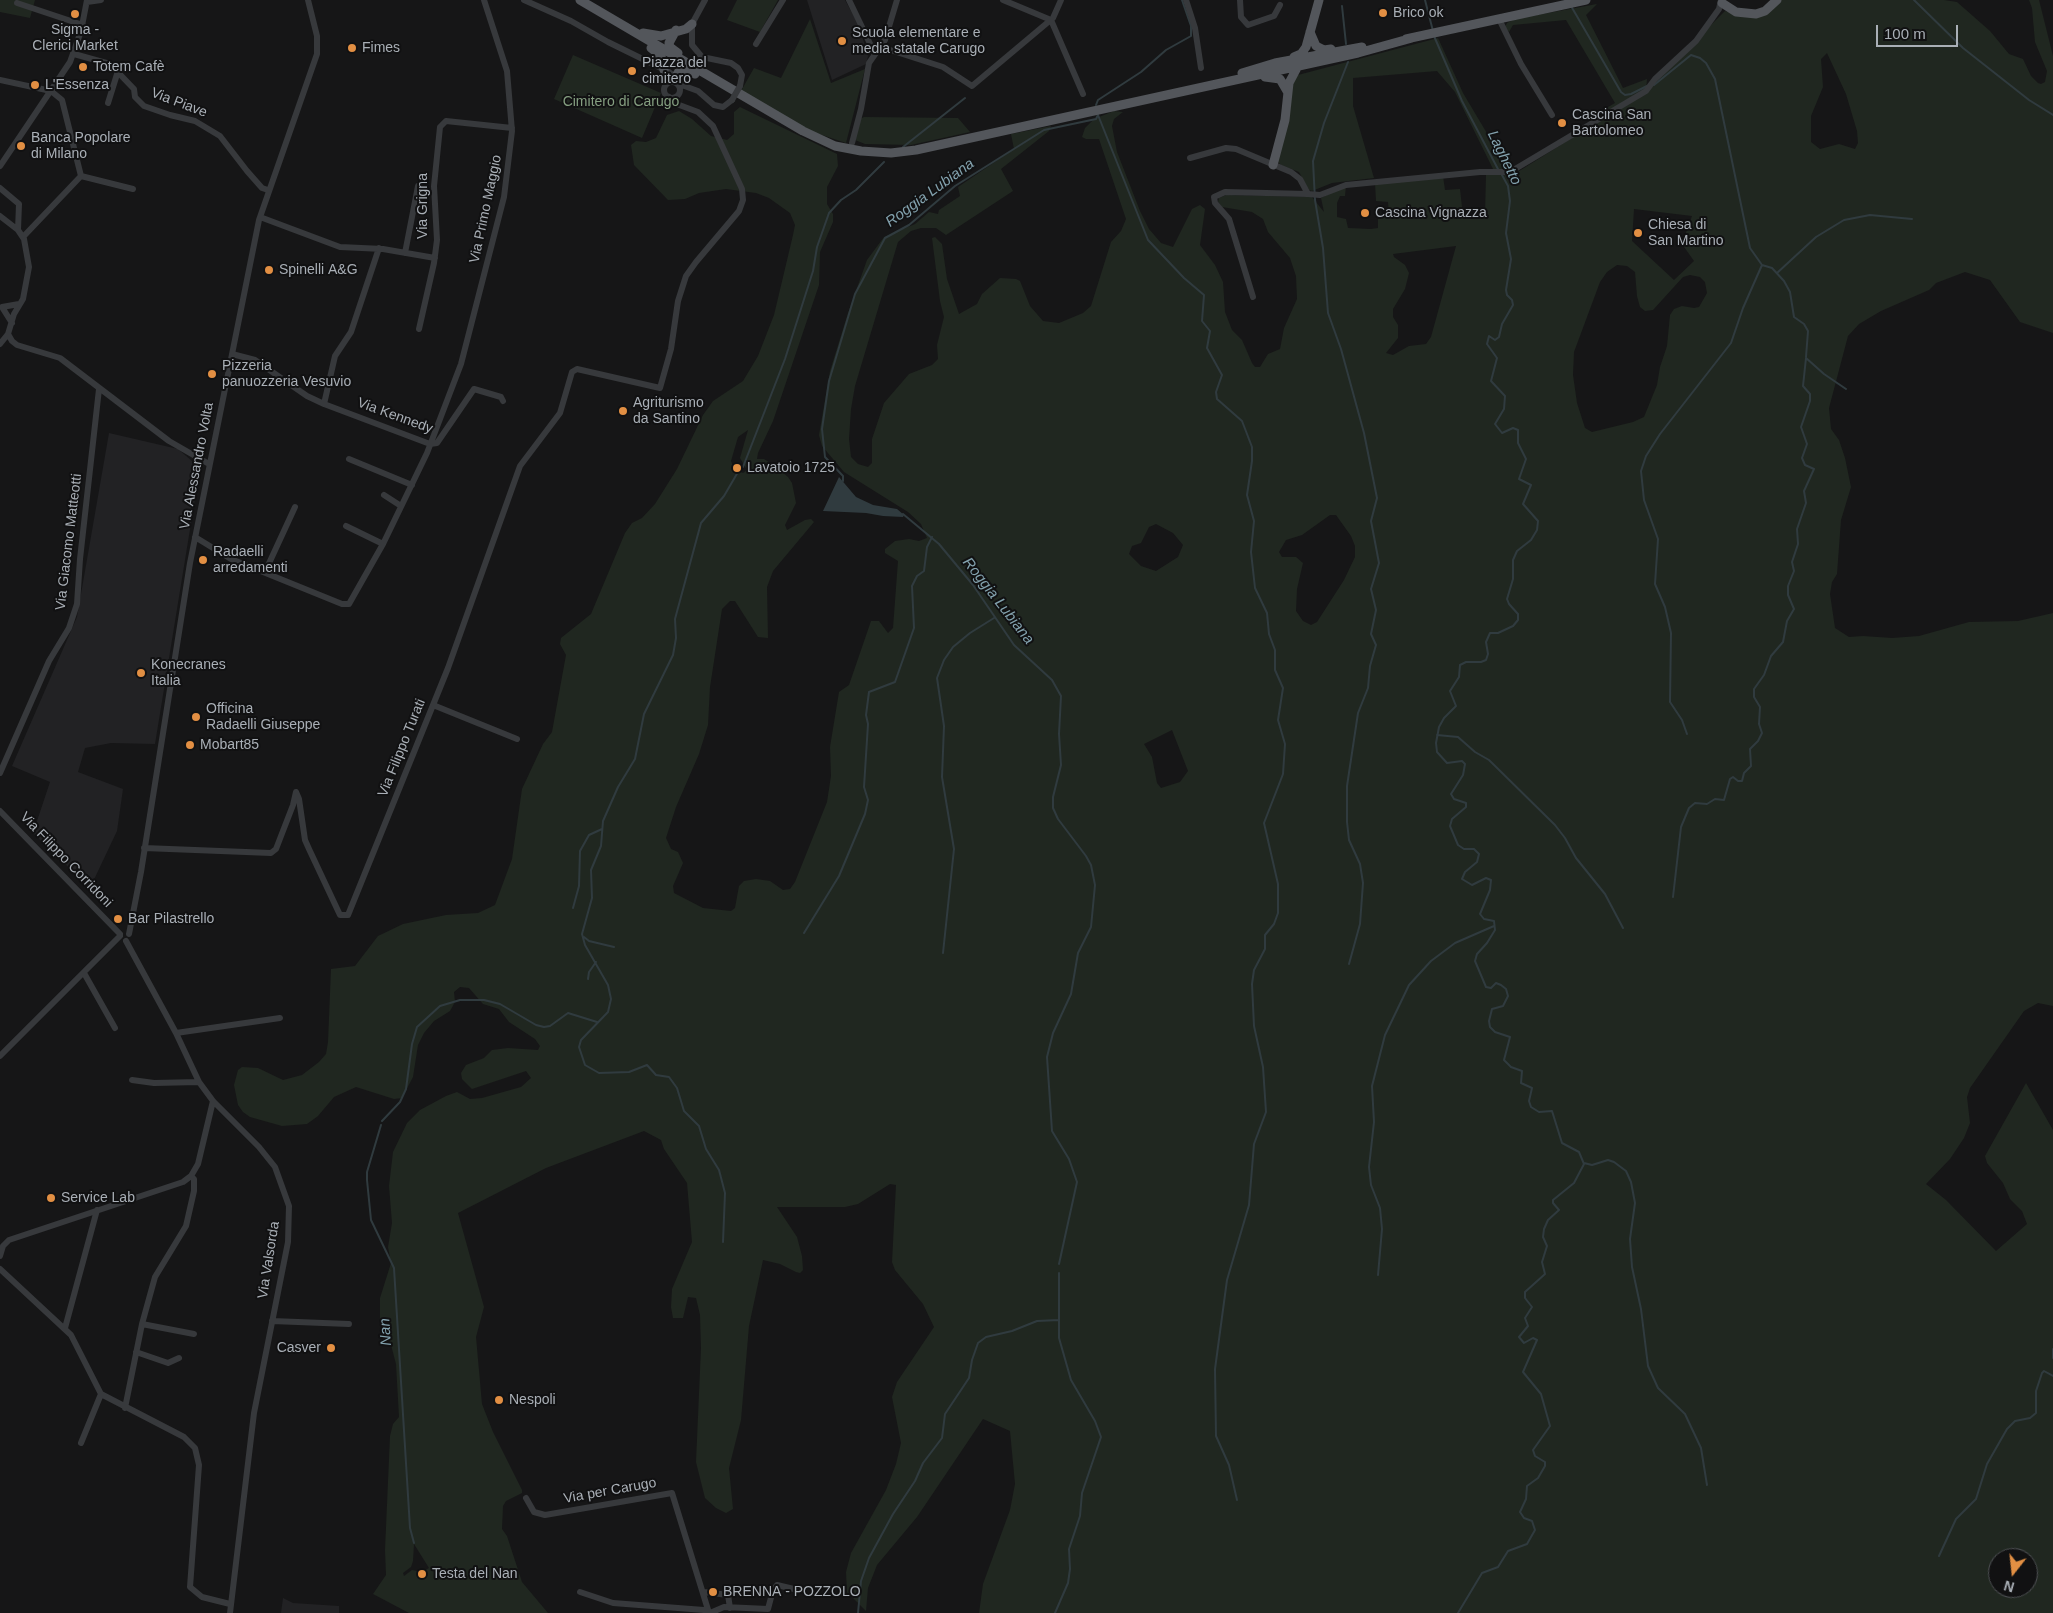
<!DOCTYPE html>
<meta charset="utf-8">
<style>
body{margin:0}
#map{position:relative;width:2053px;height:1613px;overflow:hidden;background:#161617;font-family:Helvetica,sans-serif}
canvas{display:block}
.north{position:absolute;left:1988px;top:1548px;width:50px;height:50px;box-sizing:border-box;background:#111112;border:1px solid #4e5054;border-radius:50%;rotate:196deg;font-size:14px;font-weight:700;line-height:20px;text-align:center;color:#a9afb6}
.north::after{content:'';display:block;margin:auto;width:18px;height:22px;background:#e28f43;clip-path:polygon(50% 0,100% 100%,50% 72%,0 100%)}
.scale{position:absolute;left:1876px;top:25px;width:82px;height:22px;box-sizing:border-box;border:2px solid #a9afb6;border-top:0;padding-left:6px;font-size:15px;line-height:18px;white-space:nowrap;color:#a9afb6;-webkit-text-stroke:4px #111112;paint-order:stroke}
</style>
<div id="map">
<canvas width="2053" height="1613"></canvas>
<div class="north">N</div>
<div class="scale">100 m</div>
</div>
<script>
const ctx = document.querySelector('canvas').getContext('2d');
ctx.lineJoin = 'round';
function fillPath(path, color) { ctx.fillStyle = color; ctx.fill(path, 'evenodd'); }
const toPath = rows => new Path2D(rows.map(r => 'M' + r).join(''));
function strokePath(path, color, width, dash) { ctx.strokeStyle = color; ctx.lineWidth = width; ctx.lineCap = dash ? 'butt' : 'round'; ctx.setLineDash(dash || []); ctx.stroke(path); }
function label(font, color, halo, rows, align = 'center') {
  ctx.font = font + ' Helvetica,sans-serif'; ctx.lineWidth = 4; ctx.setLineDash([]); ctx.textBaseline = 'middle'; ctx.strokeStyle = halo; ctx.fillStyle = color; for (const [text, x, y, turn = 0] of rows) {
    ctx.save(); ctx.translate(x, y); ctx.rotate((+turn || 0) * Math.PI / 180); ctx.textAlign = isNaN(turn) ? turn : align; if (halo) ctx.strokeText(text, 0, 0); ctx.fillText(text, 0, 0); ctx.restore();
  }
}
const built = toPath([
 [807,0,845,0,859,26,868,56,866,64,832,80],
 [109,433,178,449,200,468,155,744,111,743,85,748,78,772,123,789,117,831,90,888,33,833,50,782,12,766,77,617],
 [283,1598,293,1603,339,1606,339,1613,281,1613]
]);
const green = toPath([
 [0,0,35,0,30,18,0,12],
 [737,0,778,0,760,32,727,20],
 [1780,0,1944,0,1957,2,1990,31,2009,54,2023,59,2031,76,2038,83,2041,84,2045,82,2047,71,2035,42,2032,8,2029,0,2039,0,2053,56,2053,333,2020,322,1990,280,1965,272,1936,283,1929,290,1881,311,1859,324,1848,336,1829,408,1831,429,1839,440,1845,458,1851,487,1841,520,1837,574,1832,582,1830,594,1835,628,1849,637,1863,636,1892,638,1919,636,1969,622,2018,621,2053,613,2053,1006,2038,1003,2024,1011,1970,1088,1967,1097,1970,1123,1964,1138,1950,1159,1926,1184,1946,1200,1996,1251,2027,1224,2022,1211,2010,1199,2003,1183,1987,1163,1985,1156,2026,1083,2053,1130,2053,1613,979,1613,983,1584,1010,1510,1015,1484,1010,1431,983,1419,917,1517,877,1565,868,1588,866,1611,847,1592,846,1572,851,1553,886,1490,896,1464,901,1443,892,1397,897,1382,934,1327,923,1304,895,1270,892,1262,896,1185,890,1184,858,1204,845,1207,777,1207,797,1237,802,1256,803,1270,800,1273,796,1272,780,1264,763,1260,749,1326,741,1420,729,1468,733,1509,726,1513,716,1508,705,1498,696,1462,701,1348,700,1315,696,1298,688,1297,683,1318,673,1318,671,1307,672,1289,692,1242,687,1183,664,1149,661,1140,644,1131,546,1168,458,1213,484,1307,476,1337,482,1404,493,1432,522,1490,522,1493,506,1501,503,1506,502,1529,507,1536,522,1582,548,1613,409,1613,373,1594,386,1575,385,1550,390,1436,393,1424,399,1417,396,1364,390,1341,384,1332,380,1318,380,1298,391,1263,388,1247,392,1223,389,1186,393,1152,407,1123,420,1110,446,1096,457,1092,470,1099,482,1098,521,1087,531,1078,526,1071,472,1089,462,1079,461,1073,466,1065,484,1058,492,1050,508,1048,538,1050,540,1046,535,1039,509,1022,499,1009,483,1004,469,988,460,987,454,992,455,1002,450,1011,434,1021,424,1033,418,1045,413,1077,402,1098,394,1099,356,1087,334,1097,318,1116,307,1124,282,1126,250,1117,243,1112,238,1105,234,1085,238,1070,242,1067,258,1068,283,1080,302,1075,319,1062,326,1054,328,1042,331,969,355,966,378,936,403,924,446,915,478,913,495,905,512,859,522,789,543,744,552,732,566,655,560,644,561,638,591,614,625,533,632,523,642,518,655,504,677,469,703,415,713,401,743,381,758,356,774,315,793,235,795,225,790,213,769,198,756,193,726,189,699,193,685,199,668,200,634,165,631,145,636,141,646,142,656,138,667,115,679,111,692,119,711,136,727,140,734,134,734,112,740,107,837,154,838,166,827,187,827,204,833,214,833,222,820,252,819,285,773,421,758,453,757,459,764,459,775,466,788,477,792,483,796,503,785,525,787,530,805,520,811,519,814,522,773,571,767,587,768,638,758,637,735,601,730,601,722,609,710,687,708,725,699,754,676,807,666,838,671,849,678,852,683,863,673,886,674,893,703,908,731,911,735,908,739,886,744,881,756,879,770,881,783,890,790,889,795,882,827,802,831,776,830,747,839,692,849,685,871,621,879,621,888,633,893,628,898,561,885,553,885,549,895,541,909,539,919,541,927,538,921,524,908,512,844,472,822,446,819,435,830,371,848,313,867,260,884,237,915,224,929,212,938,214,939,210,960,196,958,187,1014,149,1011,134,1051,126,1049,131,1001,169,1013,191,946,235,936,228,921,228,911,231,898,242,855,386,851,409,849,439,851,457,858,464,868,467,872,463,872,439,884,403,909,374,932,365,938,359,937,345,944,317,940,301,932,238,935,237,942,244,947,279,959,314,977,304,982,294,1000,278,1016,279,1020,281,1030,306,1043,321,1059,323,1083,313,1091,306,1111,242,1121,231,1126,219,1099,139,1086,139,1082,137,1085,128,1094,119,1114,111,1123,112,1114,119,1112,126,1117,152,1140,211,1149,229,1161,243,1173,247,1192,209,1200,205,1205,209,1200,245,1215,265,1223,282,1225,312,1232,330,1242,340,1252,363,1255,367,1260,367,1268,354,1280,349,1284,328,1297,299,1296,276,1290,258,1268,232,1263,219,1252,212,1222,207,1218,202,1219,198,1226,195,1312,197,1324,212,1321,198,1346,185,1345,196,1340,196,1337,203,1337,217,1346,219,1348,228,1371,229,1378,228,1378,214,1389,213,1388,202,1376,201,1375,183,1443,176,1445,190,1460,189,1463,216,1485,214,1486,175,1507,175,1516,173,1572,138,1594,122,1591,117,1615,103,1566,20,1513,25,1509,32,1505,27,1507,23,1515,19,1597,4,1586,15,1623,88,1647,79,1646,90,1725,11,1750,17],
 [1827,53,1846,94,1857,131,1858,143,1855,149,1839,144,1820,149,1811,142,1811,116,1823,87,1821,59],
 [1634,209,1692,216,1682,244,1694,261,1674,280,1632,241],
 [1456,246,1431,337,1426,344,1409,346,1393,355,1386,353,1398,338,1398,325,1393,317,1393,309,1405,289,1409,273,1405,265,1394,257,1393,254],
 [1617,265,1627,266,1635,272,1637,296,1640,307,1645,311,1653,310,1683,277,1690,275,1700,277,1705,282,1707,293,1699,307,1694,308,1682,306,1674,309,1670,315,1667,346,1660,367,1657,385,1644,417,1633,422,1592,432,1585,428,1577,403,1573,375,1574,352,1600,282,1607,272],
 [748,430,740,458,747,470,743,473,734,469,731,461,738,437],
 [1330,515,1336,515,1351,536,1355,546,1355,557,1344,580,1317,622,1311,625,1303,621,1296,611,1297,589,1303,563,1296,557,1282,557,1279,552,1286,540,1302,535],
 [1156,524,1173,533,1183,545,1178,557,1156,571,1141,566,1129,554,1132,546,1141,543,1149,527],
 [1172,730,1188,771,1180,782,1161,788,1157,783,1152,757,1144,744],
 [414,1544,429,1568,422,1572,412,1570,404,1576,403,1573,411,1567,413,1561],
 [1998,1558,2028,1558,2028,1588,1998,1588],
 [810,19,831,83,865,69,846,143,807,130,741,91,754,68,781,78],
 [1438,38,1463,93,1510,172,1493,169,1455,92,1437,71,1353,78,1353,106,1374,178,1332,183,1312,191,1309,190,1299,172,1281,165,1278,162,1291,105,1291,84,1298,75],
 [573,55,661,93,642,138,554,99],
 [864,117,958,118,970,132,911,145,865,144,855,140,860,119]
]);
const water = toPath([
 [839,477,856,497,873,505,897,509,904,515,903,517,883,516,866,513,823,511]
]);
const stream = toPath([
 [1425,0,1433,31],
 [1914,0,1963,48,2029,100,2053,115],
 [1342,6,1346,44],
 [1571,6,1621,92,1625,95,1631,94,1647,86],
 [1434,36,1462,101,1499,171],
 [1348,62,1324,123,1313,161,1315,200,1323,248,1328,313,1341,349,1364,433,1377,498,1371,521,1379,563,1371,589,1376,610,1371,634,1376,645,1370,666,1368,688,1358,713,1347,786,1347,822,1349,840,1360,864,1363,883,1360,924,1349,964],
 [1654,85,1691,55,1700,58,1706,63,1715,79,1750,248,1762,265,1772,268,1784,281,1790,292,1794,317,1804,324,1808,331,1806,357],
 [1096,105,1098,100,1141,72,1166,50,1191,36,1191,26,1182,0],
 [903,147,965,98],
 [1777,273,1816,237,1844,220,1870,215,1912,219],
 [743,467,785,359,813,271,817,247,829,213,841,200,856,190,884,162],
 [843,481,843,476,825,457,822,429,829,381,855,294,885,238,909,225,955,186,1044,130,1096,119,1098,115,1148,240,1184,278,1204,295,1202,321,1210,331,1207,348,1222,375,1216,392,1217,399,1242,421,1252,447,1252,461,1247,495,1254,521,1251,552,1255,588,1267,613,1269,634,1275,650,1275,670,1283,688,1278,720,1285,744,1283,774,1264,823,1278,884,1278,913,1274,924,1265,935,1265,949,1254,970,1252,984,1254,1026,1263,1067,1266,1112,1254,1144,1249,1205,1227,1280,1215,1369,1216,1436,1229,1465,1237,1500],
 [903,514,939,544,973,585,1014,645,1052,680,1061,696,1059,734,1061,765,1053,797,1053,808,1058,819,1086,856,1091,865,1095,885,1091,927,1078,953,1071,994,1053,1033,1047,1057,1052,1131,1069,1159,1077,1182,1059,1264],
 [1687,734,1682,720,1670,702,1671,633,1665,607,1655,584,1658,539,1644,500,1641,471,1646,456,1660,434,1731,343,1743,308,1762,265],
 [1437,735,1458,737,1475,752,1489,760,1555,825,1565,838,1576,858,1605,894,1623,928],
 [1673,897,1681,827,1689,808,1695,803,1707,804,1715,799,1724,800,1730,779,1733,777,1738,781,1742,781,1744,773,1751,766,1750,749,1758,741,1762,733,1759,724,1760,707,1754,697,1754,689,1764,675,1771,656,1783,642,1787,621,1794,609,1788,595,1788,586,1794,571,1792,562,1798,544,1797,529,1806,503,1804,491,1814,469,1805,465,1802,458,1807,444,1801,427,1810,401,1810,394,1803,386,1806,358,1824,374,1846,389],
 [573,908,579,886,580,851,589,835,602,829],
 [804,933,839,876,865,814,868,800,864,787,868,724,866,715,869,692,895,682,914,628,912,586,917,576,924,571,927,547,932,537],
 [584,937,589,941,614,947],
 [943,953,954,849,942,777,944,726,937,678,944,660,953,647,970,633,994,618],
 [588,979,589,972,596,962],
 [382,1121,400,1102,406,1089,412,1044,417,1027,440,1006,460,1000,484,1000,500,1004,536,1025,544,1027,550,1026,568,1013,597,1022],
 [381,1125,367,1172,367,1180,371,1220,394,1268,410,1528,414,1543],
 [1584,1163,1592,1165,1608,1160,1614,1162,1626,1171,1631,1182,1635,1203,1630,1239,1632,1267,1641,1309,1648,1366,1658,1388,1685,1414,1701,1448,1707,1485],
 [723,1242,725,1193,719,1170,706,1149,699,1126,684,1111,677,1088,669,1077,656,1075,647,1065,629,1072,599,1073,585,1065,579,1047,581,1040,608,1012,611,999,608,985,585,945,582,934,592,898,591,870,601,846,603,821,618,787,635,759,644,714,673,655,676,638,675,619,701,523,724,496,738,472],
 [1378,1275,1382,1229,1380,1208,1371,1185,1369,1167,1374,1122,1372,1086,1385,1035,1409,985,1431,961,1455,943,1494,926],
 [2053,1349,2053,1358],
 [1939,1556,1956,1519,1976,1499,1987,1464,2007,1429,2015,1421,2030,1418,2036,1413,2036,1391,2042,1373,2044,1371,2053,1376],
 [858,1613,861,1581,869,1558,893,1514,915,1481,923,1463,942,1438,945,1414,969,1378,972,1360,978,1343,986,1337,1012,1331,1037,1321,1059,1320],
 [1055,1613,1068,1583,1070,1569,1069,1549,1080,1516,1082,1493,1101,1437,1095,1421,1071,1380,1059,1338,1059,1273],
 [1458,1613,1482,1573,1498,1567,1508,1551,1527,1544,1535,1530,1532,1521,1524,1518,1520,1512,1526,1499,1527,1486,1538,1478,1545,1466,1545,1462,1535,1456,1533,1450,1550,1426,1541,1394,1523,1372,1537,1340,1533,1338,1524,1343,1519,1337,1528,1326,1525,1318,1532,1307,1525,1298,1525,1292,1545,1274,1542,1262,1547,1246,1543,1237,1544,1229,1548,1220,1559,1210,1553,1203,1553,1200,1574,1183,1584,1164,1579,1152,1562,1143,1552,1111,1539,1112,1531,1107,1529,1101,1532,1088,1521,1083,1522,1071,1511,1067,1504,1060,1510,1037,1495,1032,1490,1027,1489,1021,1492,1009,1503,1006,1508,996,1506,989,1501,985,1496,983,1491,988,1486,987,1475,961,1477,954,1487,943,1495,930,1494,921,1484,919,1480,914,1490,890,1491,880,1486,878,1472,885,1462,879,1465,872,1477,862,1479,854,1474,849,1464,849,1458,845,1450,826,1452,819,1466,807,1466,803,1454,799,1451,794,1463,775,1465,764,1462,761,1447,763,1437,752,1436,743,1439,727,1444,718,1456,706,1450,691,1459,677,1460,665,1466,662,1481,662,1486,660,1488,654,1486,642,1490,633,1498,633,1513,626,1518,620,1518,614,1509,604,1507,599,1513,579,1513,560,1517,551,1531,540,1537,530,1538,521,1523,504,1531,485,1519,479,1526,459,1518,443,1518,430,1513,428,1502,433,1495,424,1504,409,1505,396,1491,381,1497,358,1487,344,1489,336,1495,340,1499,337,1502,324,1513,305,1512,300,1507,295,1506,290,1511,259,1506,233,1510,201,1508,186,1502,175]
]);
const minor = toPath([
 [524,0,571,21,608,42,669,72,674,76,675,81],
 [705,0,692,24,692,45,702,57,731,63,738,68,742,75,740,86],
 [849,0,875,54],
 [1003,0,1051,20,1083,94],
 [1186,0,1195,28,1201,68],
 [1240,0,1241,17,1248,25,1274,16,1280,5],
 [87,2,101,0],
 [17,3,83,25],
 [1499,19,1521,64,1552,115],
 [756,44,783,0],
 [881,47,943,67,972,86,1053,18,1061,0],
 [74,54,110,64,134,89,135,97,144,106,170,115,195,121,220,136,247,171,262,188,268,190],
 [0,80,51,91,62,100,81,176,133,189],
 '664 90a8 8 0 1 1 16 0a8 8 0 1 1-16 0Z',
 [679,84,698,91,714,105,723,107,732,100],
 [108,103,118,71],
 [852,143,861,109,869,63,885,40,897,0],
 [1190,158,1226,148,1236,149,1291,172,1300,179,1308,194,1320,195,1346,185,1480,172,1510,172,1646,91,1655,79,1696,41,1719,9,1721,0],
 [0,166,70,62,81,31,87,0],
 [0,188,19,204,18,230],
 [0,216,18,230,24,239,29,267,23,299,14,314,8,334,12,341,17,345,60,358,169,441,209,464],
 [260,217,340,247,383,249,435,258],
 [23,237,81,176],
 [405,253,418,186],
 [1253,297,1229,219,1215,203,1214,197,1225,192,1308,194],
 [12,323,2,307,19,304],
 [419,329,434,263,437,240,434,186,440,127,446,121,512,128],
 [0,344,8,334],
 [232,354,255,360,307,396,324,404,430,444,437,443,474,389,501,397,503,401],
 [324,404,335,356,351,332,379,248],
 [349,459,412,485],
 [384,495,401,506],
 [346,526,383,544],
 [195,537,231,559,342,604,349,604,383,544,427,453,461,364,504,197,512,131,507,71,484,0],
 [265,572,295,507],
 [433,705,517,739],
 [0,773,49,661,69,628,77,604,80,559,99,389],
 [0,811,120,934],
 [144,848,271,853,276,849,293,805,296,792,299,799,305,840,309,849,340,915,348,915,448,668,520,466,560,413,572,372,577,369,660,388,671,349,678,301,686,276,696,262,739,211,743,200,742,189,713,126,698,112,674,103,669,97],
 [129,934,141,872,190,563,259,220,317,54,317,36,308,0],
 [126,941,176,1033,199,1082,213,1101,259,1147,275,1167,289,1206,288,1242,254,1413,230,1613],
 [84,973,115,1028],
 [176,1033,280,1018],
 [0,1056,120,936],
 [132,1080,154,1083,199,1082],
 [0,1256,3,1246,9,1240,183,1182,191,1176],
 [0,1269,71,1335,101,1394,184,1437,195,1448,199,1465,190,1587,202,1597,230,1604],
 [272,1321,349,1324],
 [142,1324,194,1334],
 [65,1328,97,1210],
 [136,1352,168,1363,179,1358],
 [125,1408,142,1324,155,1277,186,1226,194,1191,194,1179,191,1176,198,1164,213,1101],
 [81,1443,101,1394],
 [526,1498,534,1512,545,1515,672,1493,709,1613],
 [580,1592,613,1603,704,1610,709,1613],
 [704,1592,728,1595,730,1608],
 [710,1613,724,1607,768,1609,773,1590,777,1585,798,1590]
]);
const major = toPath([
 [580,0,803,131,835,146,861,151,891,153,916,150,1358,53,1412,38],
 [1722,3,1736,12,1756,14,1765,11,1777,0],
 [676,30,669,43,670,47,678,53],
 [1310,32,1316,46,1324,50,1331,49],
 [643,33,661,36,686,29,692,24],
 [1406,39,1586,0],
 [651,48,661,56,664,70],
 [1294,57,1301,54,1306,47,1319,0],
 [1242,73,1275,63,1362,47],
 [1265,77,1280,79,1287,91],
 [675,78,679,71,683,69,695,74],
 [1273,165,1285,120,1289,83,1298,66]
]);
const minorBridge = toPath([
 [732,100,740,86]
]);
const markers = [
 [1383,13,5,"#e28f43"],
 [75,14,5,"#e28f43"],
 [842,41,5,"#e28f43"],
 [352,48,5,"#e28f43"],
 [83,67,5,"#e28f43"],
 [632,71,5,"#e28f43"],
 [35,85,5,"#e28f43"],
 [1562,123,5,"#e28f43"],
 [21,146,5,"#e28f43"],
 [1365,213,5,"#e28f43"],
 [1638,233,5,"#e28f43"],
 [269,270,5,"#e28f43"],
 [212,374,5,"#e28f43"],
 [623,411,5,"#e28f43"],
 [737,468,5,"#e28f43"],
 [203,560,5,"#e28f43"],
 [141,673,5,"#e28f43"],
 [196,717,5,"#e28f43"],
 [190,745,5,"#e28f43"],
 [118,919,5,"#e28f43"],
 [51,1198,5,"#e28f43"],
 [331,1348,5,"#e28f43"],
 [499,1400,5,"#e28f43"],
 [422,1574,5,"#e28f43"],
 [713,1592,5,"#e28f43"]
];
const poiNames = [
 ["Brico ok",1393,13],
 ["Sigma -",75,30,"center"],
 ["Clerici Market",75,46,"center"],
 ["Scuola elementare e",852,33],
 ["media statale Carugo",852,49],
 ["Fimes",362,48],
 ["Piazza del",642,63],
 ["cimitero",642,79],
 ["Totem Cafè",93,67],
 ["L'Essenza",45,85],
 ["Cascina San",1572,115],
 ["Bartolomeo",1572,131],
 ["Banca Popolare",31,138],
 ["di Milano",31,154],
 ["Cascina Vignazza",1375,213],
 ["Chiesa di",1648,225],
 ["San Martino",1648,241],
 ["Spinelli A&G",279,270],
 ["Pizzeria",222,366],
 ["panuozzeria Vesuvio",222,382],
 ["Agriturismo",633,403],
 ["da Santino",633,419],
 ["Lavatoio 1725",747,468],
 ["Radaelli",213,552],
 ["arredamenti",213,568],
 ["Konecranes",151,665],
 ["Italia",151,681],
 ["Officina",206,709],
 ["Radaelli Giuseppe",206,725],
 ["Mobart85",200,745],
 ["Bar Pilastrello",128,919],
 ["Service Lab",61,1198],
 ["Casver",321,1348,"right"],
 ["Nespoli",509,1400],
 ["Testa del Nan",432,1574],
 ["BRENNA - POZZOLO",723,1592]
];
const parkNames = [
 ["Cimitero di Carugo",621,102]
];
const streetNames = [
 ["Via Piave",179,103,21],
 ["Via Grigna",423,206,-90],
 ["Via Primo Maggio",486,209,-78],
 ["Via Kennedy",395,416,20],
 ["Via Alessandro Volta",197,466,-79],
 ["Via Giacomo Matteotti",69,542,-83],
 ["Via Filippo Turati",402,748,-68],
 ["Via Filippo Corridoni",66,860,46],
 ["Via Valsorda",269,1260,-81],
 ["Via per Carugo",610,1491,-10]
];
const waterNames = [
 ["Laghetto",1504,158,64],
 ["Roggia Lubiana",930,193,-36],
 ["Roggia Lubiana",998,601,52],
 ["Nan",386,1332,-94]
];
fillPath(built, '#222224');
fillPath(green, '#202720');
fillPath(water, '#303b3f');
strokePath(stream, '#303b3f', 2);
strokePath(minor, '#37393c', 6);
strokePath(major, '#53565b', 9);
strokePath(minorBridge, '#37393c', 6);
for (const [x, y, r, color] of markers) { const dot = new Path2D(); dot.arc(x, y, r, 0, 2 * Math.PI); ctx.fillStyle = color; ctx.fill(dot); strokePath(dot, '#111112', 2); }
label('14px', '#a9afb6', '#111112', poiNames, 'left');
label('14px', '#859f81', '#111112', parkNames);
label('14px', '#a9afb6', '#111112', streetNames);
label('italic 15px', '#83a2ae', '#111112', waterNames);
</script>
